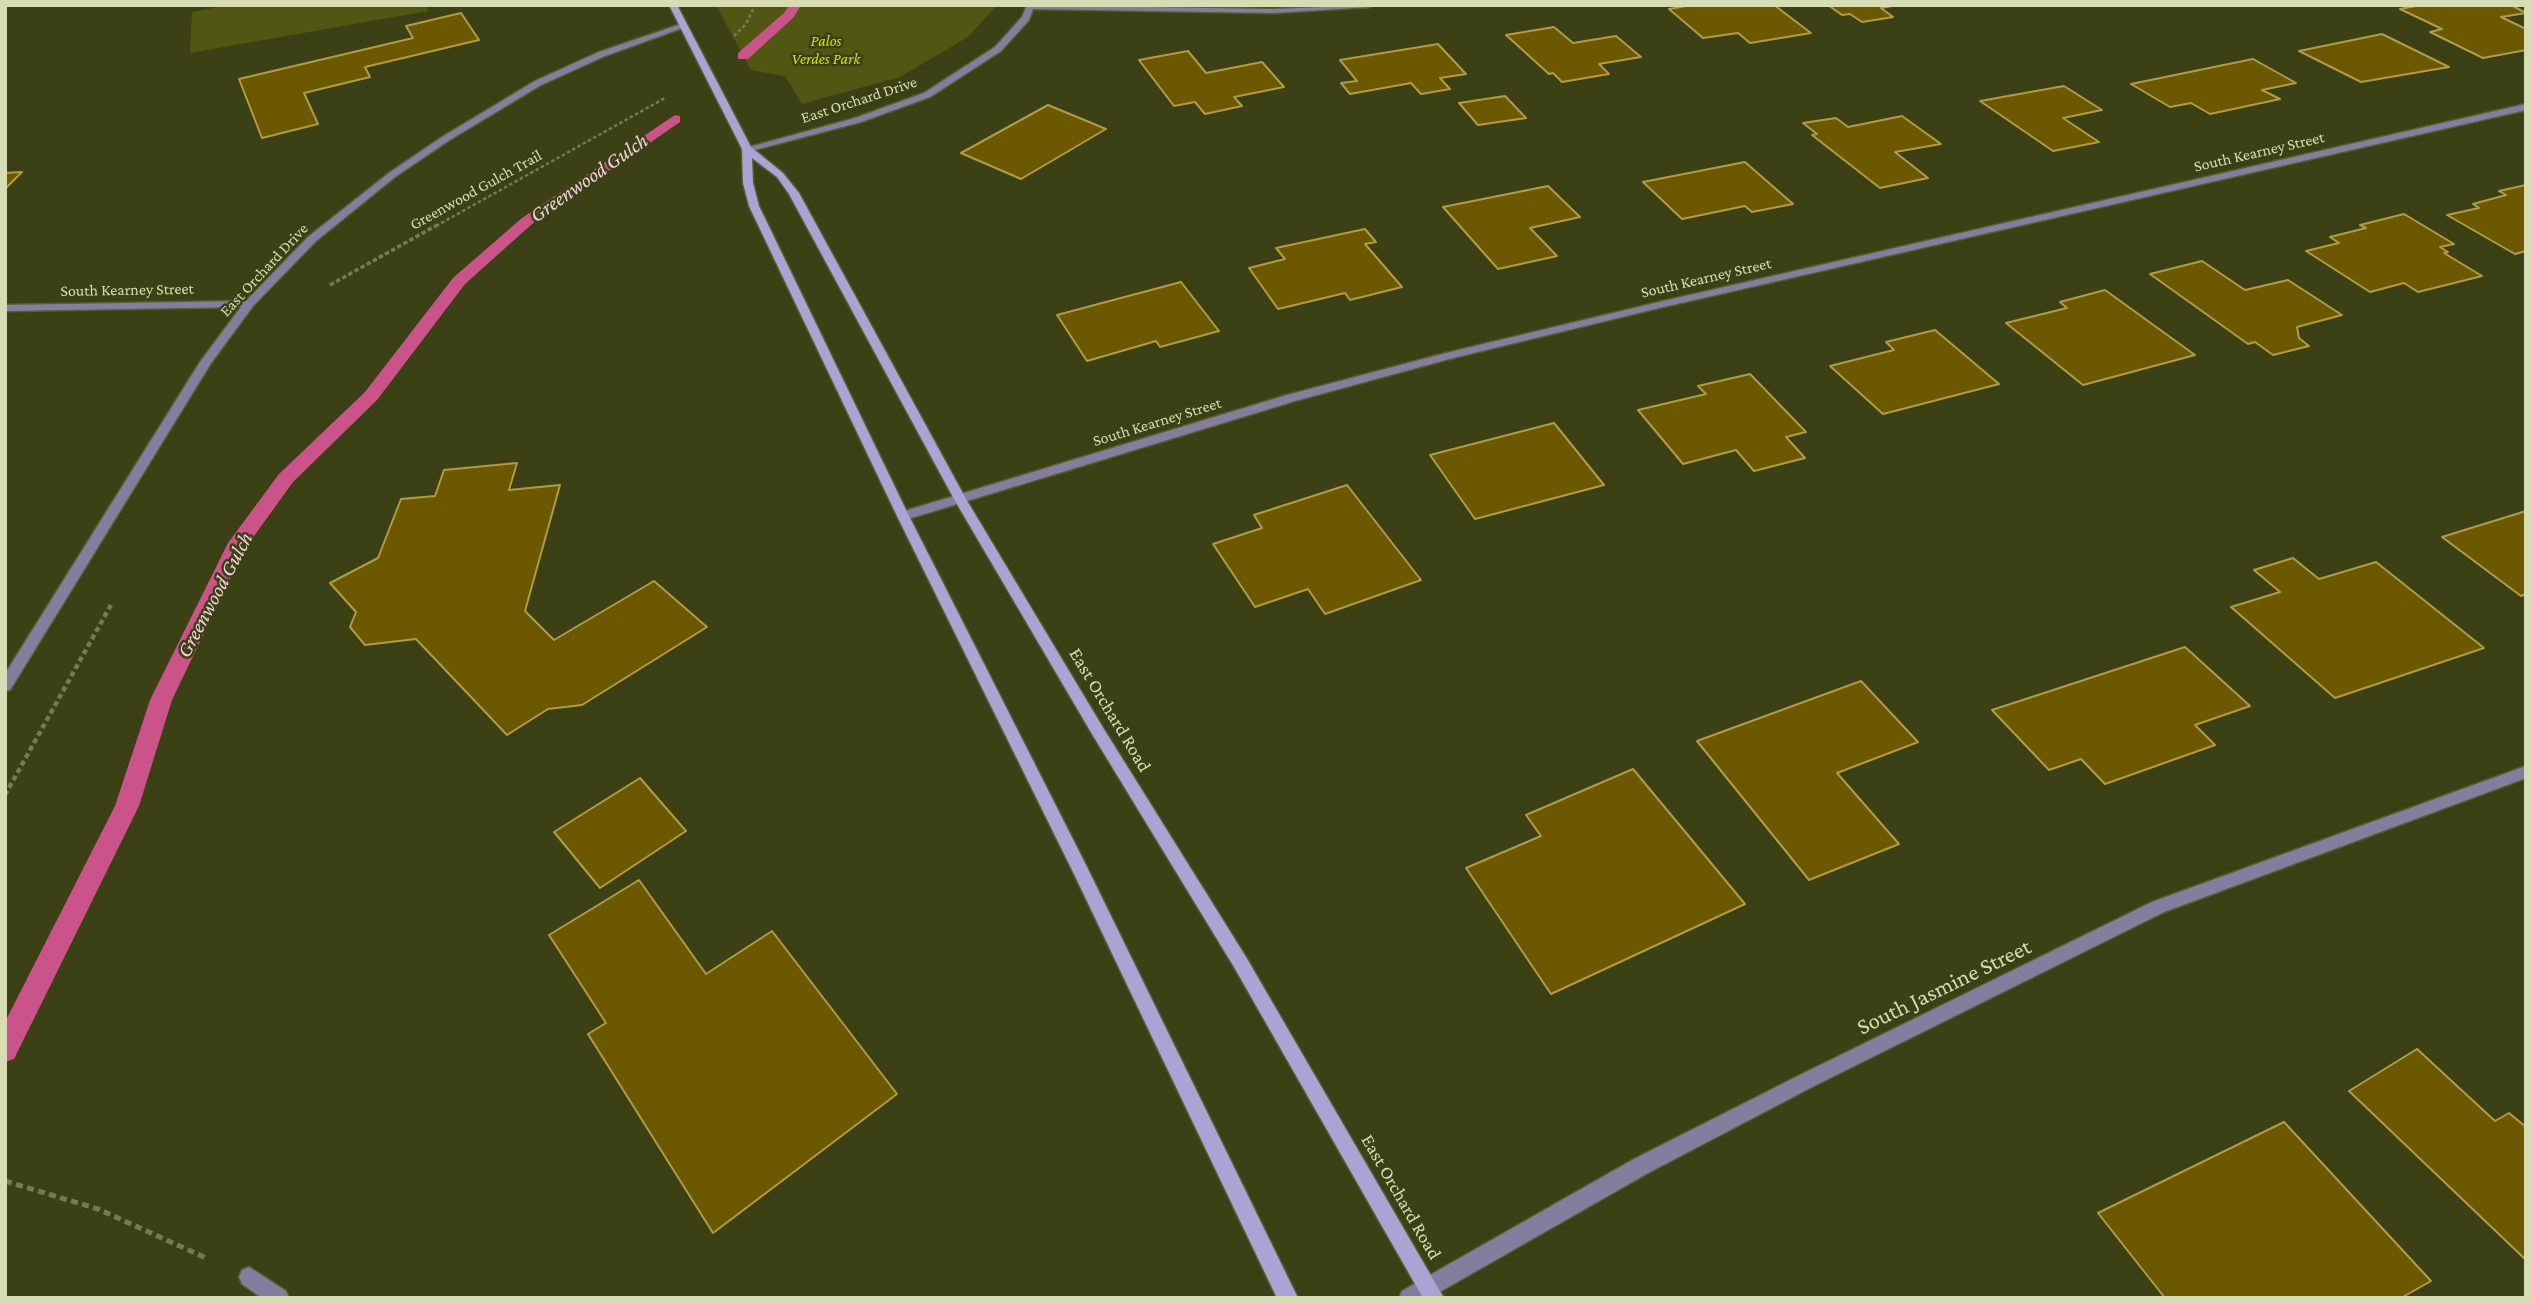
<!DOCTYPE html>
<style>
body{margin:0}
#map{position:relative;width:2531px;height:1303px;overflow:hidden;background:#3c4115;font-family:"Crimson Pro",serif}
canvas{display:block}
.frame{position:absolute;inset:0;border:7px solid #d6dcb4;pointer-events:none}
</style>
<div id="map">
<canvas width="2531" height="1303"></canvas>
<div class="frame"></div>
</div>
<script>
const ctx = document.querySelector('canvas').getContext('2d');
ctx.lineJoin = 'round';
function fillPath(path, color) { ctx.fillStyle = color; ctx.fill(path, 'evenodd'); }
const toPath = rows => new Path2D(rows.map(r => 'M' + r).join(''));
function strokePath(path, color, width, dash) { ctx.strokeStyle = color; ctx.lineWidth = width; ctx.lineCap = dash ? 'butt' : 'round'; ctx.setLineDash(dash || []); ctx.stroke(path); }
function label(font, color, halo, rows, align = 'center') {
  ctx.font = font + ' "Crimson Pro",serif'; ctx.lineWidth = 5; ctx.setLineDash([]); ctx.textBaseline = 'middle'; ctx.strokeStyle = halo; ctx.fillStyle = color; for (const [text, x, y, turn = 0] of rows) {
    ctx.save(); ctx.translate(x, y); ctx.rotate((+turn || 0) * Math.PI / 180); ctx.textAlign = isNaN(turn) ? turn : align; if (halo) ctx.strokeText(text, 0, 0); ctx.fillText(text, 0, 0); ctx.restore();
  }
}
const green = toPath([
 [229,5,426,5,428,11,190,53,192,12],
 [716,5,997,5,968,37,900,77,802,104,785,76,751,70]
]);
const stream = toPath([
 [789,5,801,5,794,17,748,59,738,59,738,53,785,12,789,5],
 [675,115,680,116,680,122,532,224,465,284,377,400,293,482,244,550,172,700,139,806,14,1059,5,1062,5,1022,115,806,150,700,228,543,279,474,365,392,453,278,522,218,675,115]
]);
const building = toPath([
 [1692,5,1774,5,1811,33,1750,43,1738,33,1703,38,1669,9,1692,5],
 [1828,5,1898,5,1881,8,1893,17,1862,22,1850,14,1842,15,1828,5],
 [2421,5,2511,5,2526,13,2501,17,2526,29,2526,50,2483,58,2430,32,2442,29,2400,9,2421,5],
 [461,13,479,40,365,67,370,77,304,93,318,124,262,138,239,79,413,38,406,26,461,13],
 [1554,27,1573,43,1616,36,1641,57,1599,64,1609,74,1562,82,1553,73,1549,74,1506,35,1554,27],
 [2382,34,2449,67,2361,82,2299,51,2382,34],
 [1438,44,1466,74,1440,78,1450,89,1421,94,1411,83,1350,94,1341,83,1357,81,1340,60,1438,44],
 [1188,51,1206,73,1262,62,1284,87,1234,97,1242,106,1205,114,1195,102,1174,106,1139,60,1188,51],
 [2253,59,2296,83,2262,90,2280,99,2210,114,2191,103,2170,107,2131,84,2253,59],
 [2064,86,2102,110,2063,118,2099,142,2053,151,1980,101,2064,86],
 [1505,96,1526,118,1478,125,1459,103,1505,96],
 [1048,105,1106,129,1021,179,961,153,1048,105],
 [1902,116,1941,144,1895,152,1928,178,1880,188,1812,135,1817,134,1803,123,1836,118,1848,127,1902,116],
 [1745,162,1793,204,1752,212,1745,206,1682,219,1643,182,1745,162],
 [22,172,5,189,5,173,22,172],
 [2526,185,2526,251,2515,254,2447,215,2479,208,2473,204,2506,195,2499,191,2526,185],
 [1548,186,1580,217,1530,228,1557,256,1498,269,1443,207,1548,186],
 [2404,214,2454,244,2440,247,2448,252,2444,253,2482,276,2418,292,2404,283,2370,292,2306,251,2339,243,2330,237,2366,228,2360,225,2404,214],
 [1365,229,1376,242,1365,244,1402,287,1350,300,1345,293,1278,309,1249,268,1285,259,1276,248,1365,229],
 [2202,261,2245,290,2288,280,2342,315,2297,327,2299,338,2309,346,2273,355,2255,342,2248,344,2150,274,2202,261],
 [1181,282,1219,331,1160,347,1156,341,1087,361,1057,315,1181,282],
 [2105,290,2195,355,2083,385,2006,323,2067,308,2060,302,2105,290],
 [1935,330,1999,384,1883,414,1830,366,1894,350,1886,342,1935,330],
 [1750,374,1806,432,1786,437,1805,458,1754,471,1736,450,1683,464,1638,410,1706,394,1698,386,1750,374],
 [1554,423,1604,485,1475,519,1430,455,1554,423],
 [517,463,509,490,560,485,525,611,554,640,654,581,707,627,582,705,548,709,507,735,416,639,365,645,350,627,356,612,330,583,378,558,401,499,435,496,444,470,517,463],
 [1347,485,1421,580,1325,614,1308,589,1255,607,1213,544,1262,528,1254,515,1347,485],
 [2526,511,2526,594,2521,596,2442,537,2526,511],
 [2293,558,2319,579,2376,562,2484,648,2335,698,2231,607,2280,592,2254,570,2293,558],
 [2185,647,2250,706,2195,725,2215,745,2105,784,2081,759,2049,770,1992,710,2185,647],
 [1861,681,1918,742,1837,773,1899,844,1809,880,1697,741,1861,681],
 [1633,769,1745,904,1551,994,1466,868,1541,836,1526,815,1633,769],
 [640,778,686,831,600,888,554,832,640,778],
 [639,880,706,974,772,931,897,1094,713,1233,588,1034,606,1023,549,935,639,880],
 [2417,1049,2495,1121,2509,1113,2526,1127,2526,1260,2349,1091,2417,1049],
 [2284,1122,2431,1281,2401,1298,2165,1298,2098,1213,2284,1122]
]);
const pathFar3 = toPath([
 [734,36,746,24,755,5],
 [436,226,665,98]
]);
const pathFar2 = toPath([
 [330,285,439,224]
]);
const pathFar1 = toPath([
 [5,795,112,603]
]);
const path = toPath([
 [5,1181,98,1209,206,1258]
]);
const street = toPath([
 [1027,5,1273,9,1374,5,1370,7,1273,13,1033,9,1029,20,1001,51,930,97,861,122,747,152,742,149,855,118,924,93,995,47,1022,17,1027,5],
 [681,24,688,26,605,56,541,85,448,141,395,177,316,241,253,306,211,363,10,690,5,691,5,674,200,362,241,307,5,311,5,305,246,301,308,237,389,173,442,137,535,81,599,52,681,24],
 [2526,104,2526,110,1659,308,1453,358,1295,401,908,519,903,520,897,516,898,513,1287,395,1446,353,1659,302,2526,104],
 [2526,766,2526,778,2164,912,1814,1086,1648,1173,1429,1298,1399,1298,1402,1291,1634,1159,1802,1074,2152,902,2526,766],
 [249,1267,286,1291,289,1298,262,1298,242,1284,239,1277,242,1270,249,1267]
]);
const secondary = toPath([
 [669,5,677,5,751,147,783,173,799,193,966,499,1102,726,1246,957,1444,1298,1423,1298,1234,967,1092,734,954,499,789,194,777,177,752,158,753,183,759,206,909,516,1087,867,1298,1298,1277,1298,1074,874,897,516,749,206,743,183,742,149,669,5]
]);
const farParknames = [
 ["Palos",826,41],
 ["Verdes Park",826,59]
];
const farStreetnames = [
 ["East Orchard Drive",859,100,-18],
 ["South Kearney Street",2259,152,-13],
 ["Greenwood Gulch Trail",476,190,-29],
 ["East Orchard Drive",264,270,-47],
 ["South Kearney Street",1706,278,-13],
 ["South Kearney Street",127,290,-1],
 ["South Kearney Street",1157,422,-17]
];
const streetNames = [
 ["East Orchard Road",1110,710,59],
 ["East Orchard Road",1401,1197,60]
];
const waterNames = [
 ["Greenwood Gulch",589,178,-35],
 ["Greenwood Gulch",215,595,-62]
];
const nearStreetnames = [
 ["South Jasmine Street",1944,987,-26]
];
fillPath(green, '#515613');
fillPath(stream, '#ca5389');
fillPath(building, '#6c5800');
strokePath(building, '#b19b47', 2);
strokePath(street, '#585d32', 3);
strokePath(secondary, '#585d32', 3);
strokePath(pathFar3, '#757a50', 2.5, [3.5, 2.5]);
strokePath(pathFar2, '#757a50', 3.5, [4.5, 2.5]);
strokePath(pathFar1, '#757a50', 4.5, [5, 3.5]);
strokePath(path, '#757a50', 5, [7, 4.5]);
fillPath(street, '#847e9e');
fillPath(secondary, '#aca2d4');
label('italic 16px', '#d1df14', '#3c4115', farParknames);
label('16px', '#d6dcb4', '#3c4115', farStreetnames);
label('19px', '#d6dcb4', '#3c4115', streetNames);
label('italic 21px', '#f0d0dc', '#3c4115', waterNames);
label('23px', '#d6dcb4', '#3c4115', nearStreetnames);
</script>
